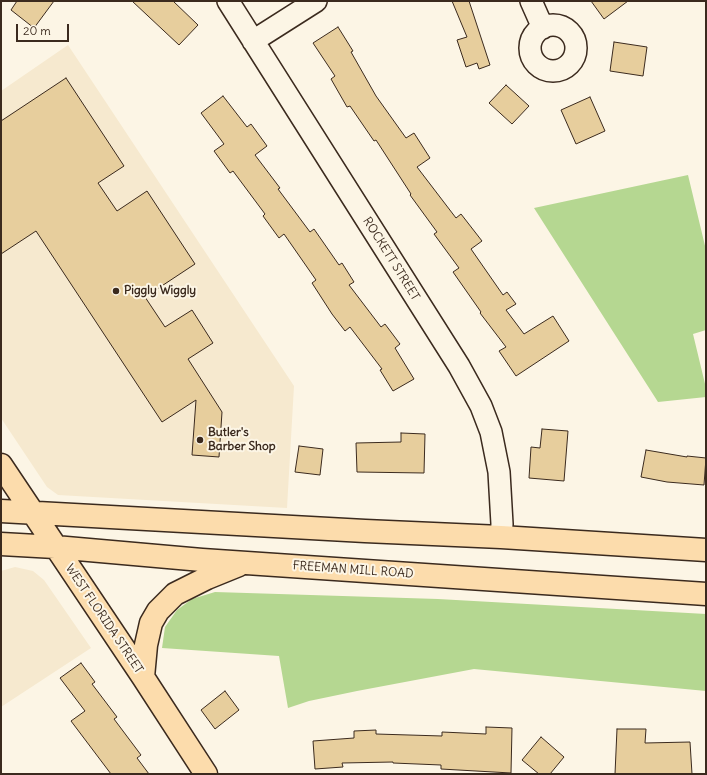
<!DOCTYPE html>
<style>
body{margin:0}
#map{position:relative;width:707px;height:775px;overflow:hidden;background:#fcf5e5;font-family:Delius,sans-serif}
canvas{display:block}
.frame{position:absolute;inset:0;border:2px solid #3b2a1e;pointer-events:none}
.scale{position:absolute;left:16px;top:24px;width:53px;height:18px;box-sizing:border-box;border:2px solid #3b2a1e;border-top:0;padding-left:5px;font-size:12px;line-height:14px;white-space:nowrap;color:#3b2a1e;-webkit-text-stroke:3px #fcf5e5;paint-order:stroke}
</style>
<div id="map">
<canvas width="707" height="775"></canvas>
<div class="frame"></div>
<div class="scale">20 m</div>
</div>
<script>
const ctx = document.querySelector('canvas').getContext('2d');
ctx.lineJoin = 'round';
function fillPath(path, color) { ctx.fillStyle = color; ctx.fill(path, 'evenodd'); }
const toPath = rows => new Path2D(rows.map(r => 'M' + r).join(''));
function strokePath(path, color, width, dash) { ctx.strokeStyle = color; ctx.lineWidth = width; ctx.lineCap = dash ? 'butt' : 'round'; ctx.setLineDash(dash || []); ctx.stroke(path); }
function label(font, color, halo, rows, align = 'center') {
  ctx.font = font + ' Delius,sans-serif'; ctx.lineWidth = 4; ctx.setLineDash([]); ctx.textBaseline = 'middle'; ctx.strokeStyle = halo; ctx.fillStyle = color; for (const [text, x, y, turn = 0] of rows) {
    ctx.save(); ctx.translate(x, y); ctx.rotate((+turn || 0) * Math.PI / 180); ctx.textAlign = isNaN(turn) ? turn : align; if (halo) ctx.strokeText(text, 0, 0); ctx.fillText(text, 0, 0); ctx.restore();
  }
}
const built = toPath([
 [68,45,294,386,287,508,58,495,47,487,1,418,1,91],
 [15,567,33,571,44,580,91,648,1,707,1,571]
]);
const green = toPath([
 [688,175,706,250,706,330,693,334,706,388,706,397,658,402,534,208],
 [215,592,438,599,706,614,706,691,474,669,357,691,309,701,288,708,279,656,162,648,165,627,177,610,192,599]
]);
const building = toPath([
 [17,1,54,1,34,28,11,10,17,1],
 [132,1,173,1,198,25,179,45,132,1],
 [452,1,469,1,490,65,479,69,477,63,466,67,457,40,467,37,452,1],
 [591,1,628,1,604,19,591,1],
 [338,27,353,51,351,52,376,96,406,138,414,133,430,158,417,167,456,218,461,214,482,241,471,249,503,295,507,292,516,304,506,310,524,334,553,316,569,341,516,376,499,351,506,347,480,313,481,312,453,272,459,268,434,234,437,232,410,195,411,194,376,140,374,141,350,106,347,107,331,79,335,76,313,43,338,27],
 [614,42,647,47,643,76,610,71,614,42],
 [66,78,124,166,98,183,117,211,147,191,195,264,145,297,165,327,192,310,213,343,188,359,222,412,219,457,192,455,196,400,162,422,36,231,1,254,1,121,66,78],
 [506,85,529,106,512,124,489,103,506,85],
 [223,96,247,127,251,124,267,146,255,155,280,188,278,189,310,232,314,229,339,265,342,263,354,282,349,285,381,327,385,324,400,344,395,348,414,379,393,391,380,370,382,369,350,327,345,331,332,314,312,283,316,280,284,234,279,238,263,216,265,214,233,171,230,173,214,151,224,144,201,113,223,96],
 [590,97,605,131,576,144,561,110,590,97],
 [542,429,568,431,564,481,529,478,531,447,540,448,542,429],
 [401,433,425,434,424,473,357,472,356,443,401,442,401,433],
 [299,446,323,449,320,475,295,472,299,446],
 [646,450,687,457,687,456,706,458,704,485,667,482,641,477,646,450],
 [81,663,95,682,92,684,117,717,114,719,141,755,137,758,149,774,111,774,71,721,85,711,60,678,81,663],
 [225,691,239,710,215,729,201,710,225,691],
 [486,727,512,728,511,773,441,769,441,765,393,763,393,762,342,763,343,767,315,769,313,741,354,738,354,731,376,730,376,734,442,736,442,732,486,734,486,727],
 [617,729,646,729,645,743,690,742,692,774,615,774,617,729],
 [541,737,564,757,550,774,539,774,522,760,541,737]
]);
const minor = toPath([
 [228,1,459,366,481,406,491,432,499,472,502,524,501,537],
 [531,1,543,28],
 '530 48a23 23 0 1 1 46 0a23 23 0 1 1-46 0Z',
 [253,41,316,1]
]);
const major = toPath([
 [1,465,143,677,206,774],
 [1,511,365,531,501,537,706,550],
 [1,544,55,547,202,560,706,594],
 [143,677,146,645,151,623,158,611,175,594,207,578,239,565]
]);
const markers = [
 [116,291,4,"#3b2a1e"],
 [200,440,4,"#3b2a1e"]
];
const streetNames = [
 ["ROCKETT STREET",391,259,58],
 ["FREEMAN MILL ROAD",353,570,4],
 ["WEST FLORIDA STREET",104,619,56]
];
const poiNames = [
 ["Piggly Wiggly",124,291],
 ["Butler's",208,433],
 ["Barber Shop",208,447]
];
fillPath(built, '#f6e9cf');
fillPath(green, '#b5d791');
fillPath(building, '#e7ce9d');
strokePath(building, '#3b2a1e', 1);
strokePath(minor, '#3b2a1e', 24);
strokePath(major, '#3b2a1e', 25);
strokePath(minor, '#fcf5e5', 21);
strokePath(major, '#fcdcac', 22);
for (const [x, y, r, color] of markers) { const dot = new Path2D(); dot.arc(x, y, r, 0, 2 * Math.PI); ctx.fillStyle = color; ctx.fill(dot); strokePath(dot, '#fcf5e5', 1.5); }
label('12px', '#3b2a1e', '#fcf5e5', streetNames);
label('bold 12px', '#3b2a1e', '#fcf5e5', poiNames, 'left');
</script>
